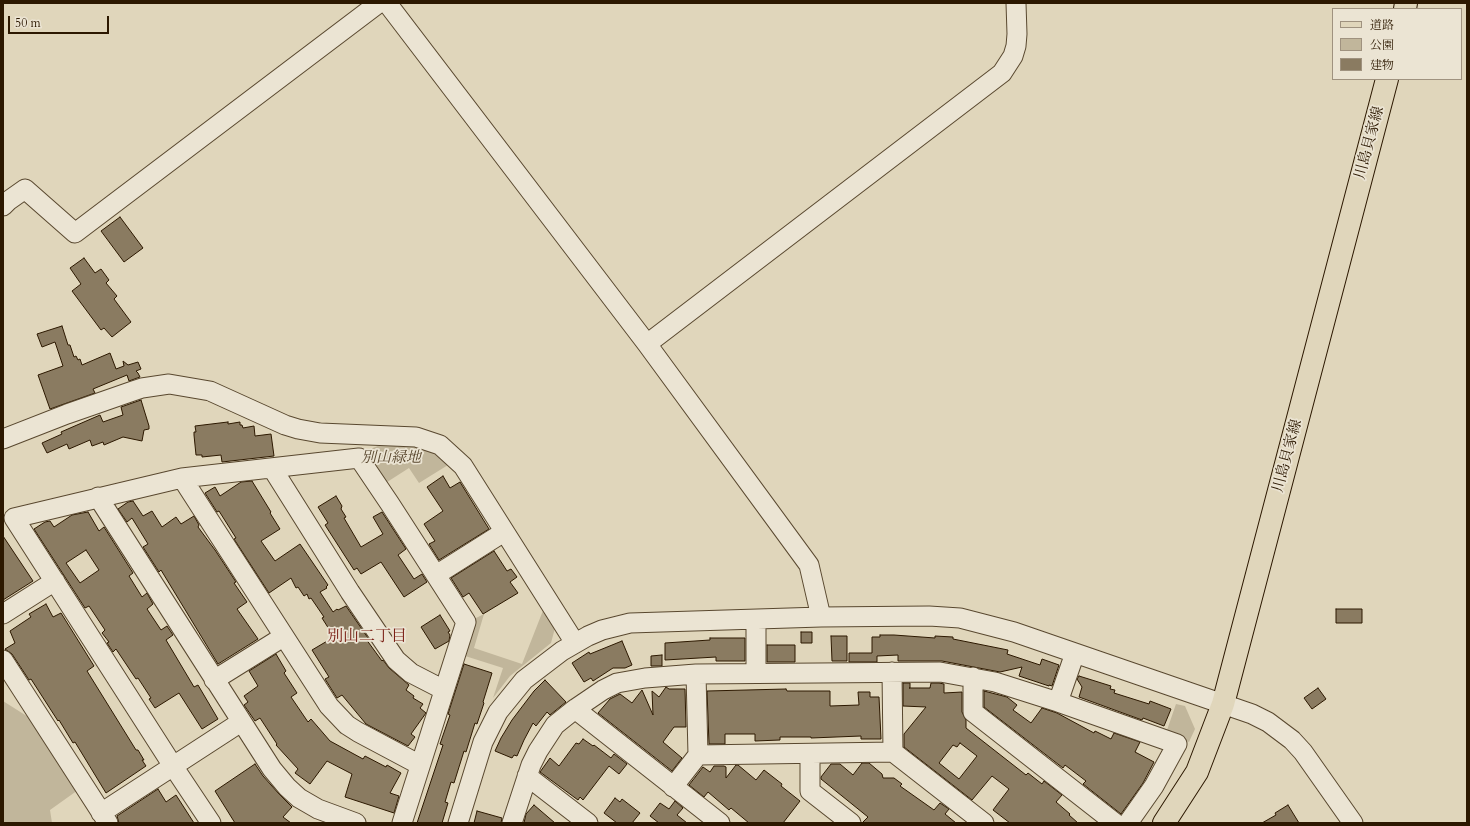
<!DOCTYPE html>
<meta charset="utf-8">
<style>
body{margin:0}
#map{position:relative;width:1470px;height:826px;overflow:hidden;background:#e0d6bb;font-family:Cardo,"Noto Serif JP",serif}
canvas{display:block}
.frame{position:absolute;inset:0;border:4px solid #2c1800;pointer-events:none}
.legend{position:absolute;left:1332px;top:8px;width:130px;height:72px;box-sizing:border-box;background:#ebe4d3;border:1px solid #9f927f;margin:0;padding:5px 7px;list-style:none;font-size:12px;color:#2c1800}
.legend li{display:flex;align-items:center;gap:8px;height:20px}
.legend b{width:20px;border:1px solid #9f927f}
.scale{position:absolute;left:8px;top:16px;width:101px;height:18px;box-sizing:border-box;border:2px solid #2c1800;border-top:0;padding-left:5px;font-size:12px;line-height:14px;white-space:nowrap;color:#2c1800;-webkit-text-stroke:3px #ebe4d3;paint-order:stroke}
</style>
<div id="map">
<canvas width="1470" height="826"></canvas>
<div class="frame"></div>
<ul class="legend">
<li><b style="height:5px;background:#e0d6bb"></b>道路</li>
<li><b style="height:11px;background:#c1b69b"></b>公園</li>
<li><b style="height:11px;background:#8a7b61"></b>建物</li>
</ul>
<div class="scale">50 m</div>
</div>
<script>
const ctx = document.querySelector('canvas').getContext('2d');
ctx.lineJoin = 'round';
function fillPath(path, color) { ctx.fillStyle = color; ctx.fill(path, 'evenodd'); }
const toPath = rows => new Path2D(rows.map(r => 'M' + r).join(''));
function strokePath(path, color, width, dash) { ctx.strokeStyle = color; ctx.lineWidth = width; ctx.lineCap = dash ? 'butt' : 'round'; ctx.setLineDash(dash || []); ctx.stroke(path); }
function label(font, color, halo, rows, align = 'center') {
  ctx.font = font + ' Cardo,"Noto Serif JP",serif'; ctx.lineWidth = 3.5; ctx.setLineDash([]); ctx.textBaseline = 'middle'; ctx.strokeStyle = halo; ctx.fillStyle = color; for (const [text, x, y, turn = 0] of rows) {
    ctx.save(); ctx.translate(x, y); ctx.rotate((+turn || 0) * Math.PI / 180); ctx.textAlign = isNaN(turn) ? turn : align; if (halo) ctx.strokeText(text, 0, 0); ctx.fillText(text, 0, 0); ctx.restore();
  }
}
const green = toPath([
 [390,441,433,448,448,465,419,483,409,468,384,484,363,452],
 [544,608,555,628,551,643,510,676,493,698,503,668,462,655,472,620,484,614,474,648,522,664],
 [3,701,33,720,78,790,50,810,52,823,3,822],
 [1176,704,1185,706,1195,729,1189,742,1166,733]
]);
const building = toPath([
 [120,217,143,248,124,262,101,231,120,217],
 [84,258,95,273,101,269,109,280,106,283,117,296,114,299,131,322,112,337,104,328,101,330,72,291,81,284,70,268,84,258],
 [62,326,68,345,70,345,74,357,76,356,78,360,80,359,82,365,110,353,116,369,124,366,123,361,128,365,138,362,141,369,136,371,138,373,140,377,129,381,127,375,93,389,95,393,50,409,38,375,63,366,55,342,42,347,37,334,62,326],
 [141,400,149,426,149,429,144,430,142,441,123,437,104,445,103,442,92,446,90,440,69,449,67,444,47,453,42,443,62,434,61,432,100,415,103,422,123,415,121,407,141,400],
 [228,422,228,424,240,422,240,425,242,425,243,428,254,426,255,436,271,434,274,456,222,462,221,455,202,457,202,455,196,455,194,435,194,432,196,432,195,426,228,422],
 [443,476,450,488,460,482,489,529,439,560,429,544,435,541,424,524,443,511,427,487,443,476],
 [252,481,271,512,270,513,280,529,261,541,275,561,300,544,328,585,326,587,327,588,320,592,333,612,337,609,338,610,346,606,368,638,366,639,382,661,383,660,389,668,409,685,406,690,414,696,413,698,423,704,420,708,426,713,411,734,415,737,408,746,366,724,342,695,337,698,325,679,329,677,312,650,334,637,322,618,324,617,311,598,309,599,307,594,304,596,298,587,296,588,291,578,269,593,234,539,236,538,219,511,217,512,205,493,215,487,220,496,241,482,252,481],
 [336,496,342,506,341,509,346,517,344,518,361,547,383,534,373,517,382,512,406,549,398,555,414,579,422,574,427,582,404,597,381,562,361,574,357,568,354,570,325,525,328,523,318,507,336,496],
 [133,501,143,516,152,511,162,527,176,517,181,524,194,516,199,525,198,527,215,550,236,582,234,583,247,602,237,609,258,639,218,664,161,570,159,572,143,547,148,544,132,518,127,522,118,509,128,502,133,501],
 [88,512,99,531,104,527,133,573,129,576,142,597,147,593,153,604,147,609,161,630,167,626,173,635,166,640,194,687,198,685,218,719,202,729,179,693,155,708,149,699,151,698,138,678,136,679,116,649,113,652,107,643,109,642,102,633,105,630,89,606,85,608,34,529,45,522,50,521,54,527,72,515,88,512],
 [86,550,99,570,80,583,66,563,86,550],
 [3,536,33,581,3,600,3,536],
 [494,551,507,571,511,569,517,577,510,582,518,593,483,614,469,593,463,597,451,578,494,551],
 [46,604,53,617,61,613,94,666,87,671,136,750,138,750,144,760,142,760,146,766,106,793,75,742,73,743,59,720,58,721,31,679,29,680,12,654,5,649,15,643,10,631,31,617,29,614,46,604],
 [1336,609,1362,609,1362,623,1336,623,1336,609],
 [440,615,450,631,448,632,450,635,449,641,435,649,421,627,440,615],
 [801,632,812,632,812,643,801,643,801,632],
 [880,635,894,635,935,638,935,636,953,637,953,639,1008,650,1007,654,1040,665,1042,659,1059,665,1052,686,1049,685,1049,686,1019,676,1022,667,1000,672,942,661,898,661,898,655,877,656,877,662,849,662,849,653,872,653,872,637,880,637,880,635],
 [831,636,847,636,847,661,832,661,831,636],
 [710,638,745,638,745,661,716,661,716,657,665,660,665,643,710,640,710,638],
 [622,641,632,665,625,668,613,668,593,681,591,678,584,682,572,663,589,652,590,654,622,641],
 [767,645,795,645,795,662,767,662,767,645],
 [276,654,286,671,284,673,297,693,291,697,308,722,311,719,330,741,363,759,365,756,386,767,387,765,401,773,390,793,399,796,394,813,345,797,352,774,327,761,310,784,295,773,298,769,276,745,277,744,260,718,255,721,244,705,248,702,244,696,258,686,249,671,276,654],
 [662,655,662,666,651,666,651,656,662,655],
 [464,664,492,673,483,702,484,703,477,724,475,723,466,752,464,751,454,783,451,782,445,802,448,803,442,823,417,823,443,745,440,744,450,715,448,714,464,664],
 [1079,676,1111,686,1110,689,1115,690,1114,693,1149,704,1150,701,1171,709,1164,726,1143,718,1142,720,1079,697,1082,687,1077,679,1079,676],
 [545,680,566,702,550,715,547,712,536,726,533,723,524,740,517,756,514,755,512,758,495,751,501,738,512,720,534,691,545,680],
 [903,683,910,683,910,688,909,688,930,688,931,683,939,683,944,684,944,693,962,692,962,712,966,720,966,728,1026,775,1028,773,1042,784,1044,781,1062,795,1056,802,1070,814,1069,815,1078,823,1010,823,993,810,1009,789,992,776,972,800,904,747,904,734,926,707,903,706,903,683],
 [960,743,977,756,959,779,939,763,953,745,957,747,960,743],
 [666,687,669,689,685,689,686,727,674,727,663,742,682,758,672,771,598,713,610,699,620,694,632,703,642,690,653,715,652,691,659,697,666,687],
 [1318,688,1326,699,1312,709,1304,698,1318,688],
 [786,689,787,691,830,691,830,706,859,705,858,692,870,692,870,697,879,697,881,739,861,739,861,736,811,738,811,737,780,737,780,740,755,741,755,734,725,734,725,744,709,744,707,691,786,689],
 [984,691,1007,697,1017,705,1013,710,1031,723,1042,708,1057,713,1094,733,1095,731,1111,739,1114,733,1140,742,1135,752,1154,762,1143,783,1121,814,1083,784,1086,781,1065,765,1063,768,984,707,984,691],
 [583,739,593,746,594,745,611,758,614,754,627,764,619,774,609,766,583,800,580,797,578,800,540,772,550,758,559,766,576,743,579,744,583,739],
 [862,763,869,763,882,774,883,778,894,778,902,784,900,786,934,810,940,803,949,809,945,814,956,823,862,823,868,817,821,779,821,777,831,764,840,764,853,775,862,763],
 [255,764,263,776,279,794,292,807,283,817,291,823,235,823,215,791,255,764],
 [736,765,738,765,756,780,764,770,782,784,781,786,800,801,783,823,749,823,731,808,729,810,708,792,704,797,689,785,703,767,710,772,714,766,724,766,726,767,726,778,736,765],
 [158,789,166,802,176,795,194,823,119,823,117,816,158,789],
 [615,798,620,802,622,799,640,813,632,823,617,823,604,813,615,798],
 [675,801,683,808,677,815,687,823,659,823,650,816,660,803,669,809,675,801],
 [534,805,555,823,524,823,526,814,534,805],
 [1288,805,1299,823,1262,823,1276,815,1275,813,1288,805],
 [477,811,502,818,501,823,474,823,477,811]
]);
const minor = toPath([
 [387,3,647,344,809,565,821,617],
 [3,206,8,201,25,189,75,233,379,3],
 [647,344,1002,73,1013,56,1016,46,1017,34,1016,3],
 [3,439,67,414,133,391,142,388,169,384,210,391,285,425,298,429,320,433,416,437,440,445,463,466,575,643],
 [272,468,350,592,396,660,411,673,444,690],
 [182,478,329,706,347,725,358,732,420,765],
 [98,497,272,769,287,787,299,798,318,809,356,823],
 [436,575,504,532],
 [3,614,55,581],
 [756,620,756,673],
 [3,660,108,823],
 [892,672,893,752],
 [973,677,973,712,1115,823],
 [214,680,283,637],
 [1058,702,1075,653],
 [575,709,720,823],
 [810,754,810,791,851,823],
 [698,755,893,752,984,823],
 [527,776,588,823],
 [673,787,698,755,696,674],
 [101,813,241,722],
 [211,823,173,766,14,518,182,478,359,458,390,504,466,622,402,823],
 [458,823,483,742,498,712,524,680,562,651,588,636,602,630,630,623,821,617,929,616,960,618,1014,632,1223,704,1252,714,1268,722,1292,740,1303,752,1353,823],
 [512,823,531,765,538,751,555,725,575,709,603,690,617,683,645,678,696,674,940,672,995,682,1058,702,1177,744,1154,786,1128,823]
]);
const major = toPath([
 [1405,9,1406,3],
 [1164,823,1197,772,1223,704,1387,79]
]);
const streetNames = [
 ["川島貝家線",1370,143,-75],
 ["川島貝家線",1288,456,-75]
];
const parkNames = [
 ["別山緑地",391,459]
];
const neighbourhoodNames = [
 ["別山二丁目",367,637]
];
fillPath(green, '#c1b69b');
fillPath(building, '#8a7b61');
strokePath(building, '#2c1800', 1);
strokePath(minor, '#59482f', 21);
strokePath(major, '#2c1800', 24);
strokePath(minor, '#ebe4d3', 19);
strokePath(major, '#e0d6bb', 22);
label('15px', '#2c1800', '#ebe4d3', streetNames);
label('italic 15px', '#59472e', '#ebe4d3', parkNames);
label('16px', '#7a1f14', '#ebe4d3', neighbourhoodNames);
</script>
